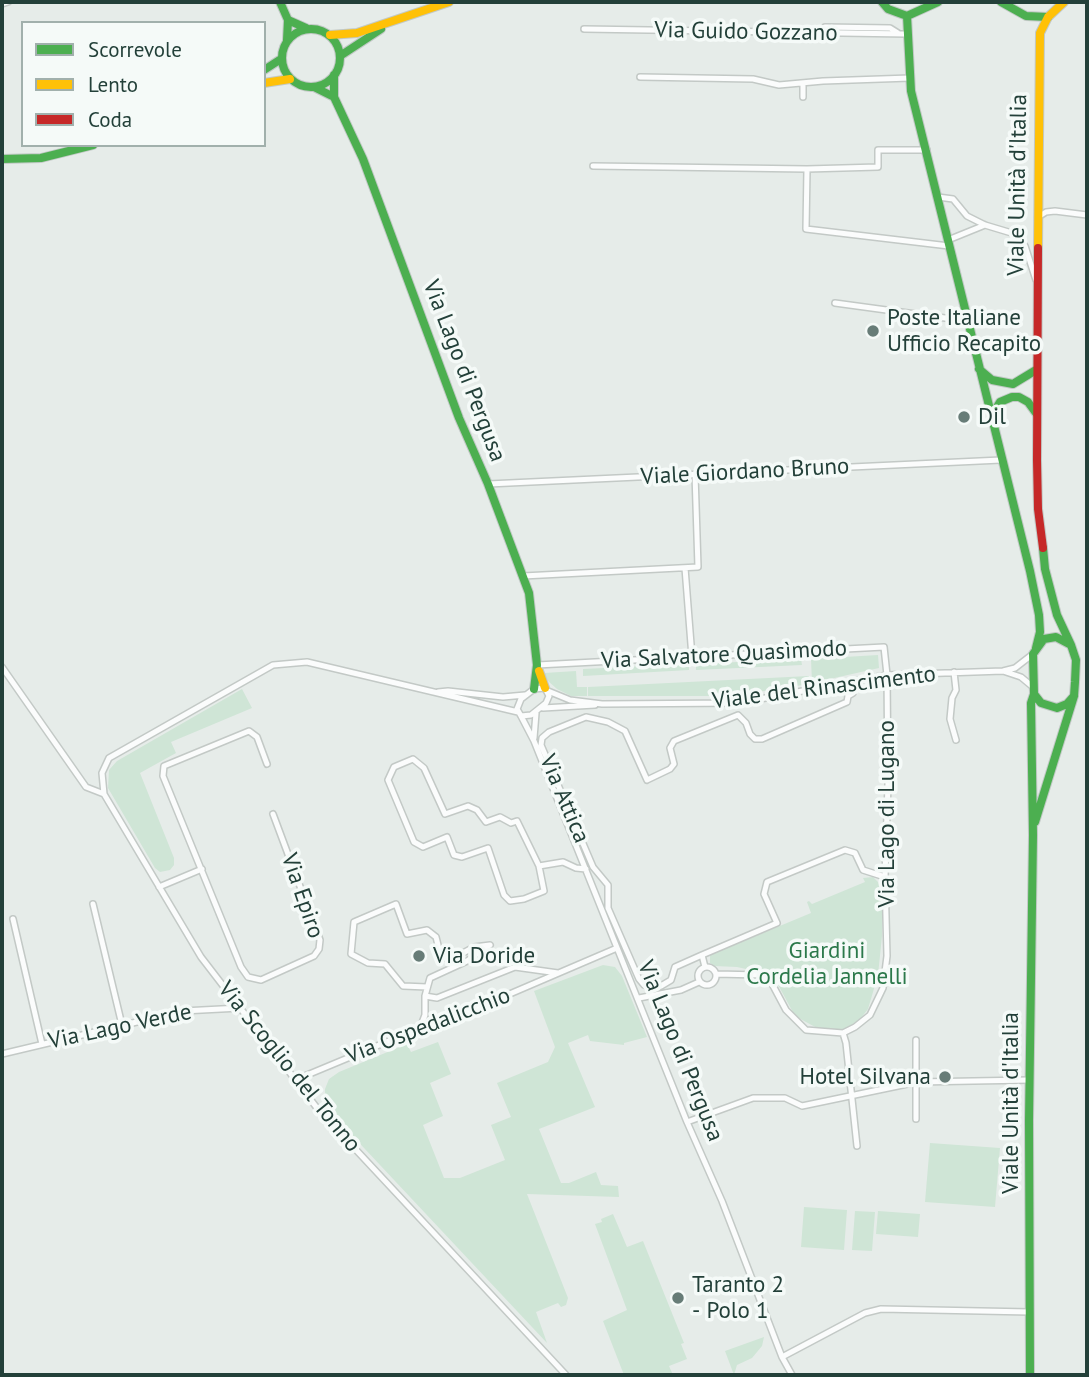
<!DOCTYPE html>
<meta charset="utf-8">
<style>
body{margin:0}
#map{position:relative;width:1089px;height:1377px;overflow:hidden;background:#e6ece9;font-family:"PT Sans",sans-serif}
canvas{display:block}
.frame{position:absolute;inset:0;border:4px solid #234039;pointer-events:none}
.legend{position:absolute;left:21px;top:21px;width:245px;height:126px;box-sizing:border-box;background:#f5faf8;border:2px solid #a1b0ac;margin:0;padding:9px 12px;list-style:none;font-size:21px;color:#234039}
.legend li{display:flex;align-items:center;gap:14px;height:35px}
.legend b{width:35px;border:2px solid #a1b0ac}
</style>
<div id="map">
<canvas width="1089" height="1377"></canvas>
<div class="frame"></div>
<ul class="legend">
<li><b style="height:9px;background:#4caf50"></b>Scorrevole</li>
<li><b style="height:9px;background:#ffc107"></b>Lento</li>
<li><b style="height:9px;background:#c62828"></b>Coda</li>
</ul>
</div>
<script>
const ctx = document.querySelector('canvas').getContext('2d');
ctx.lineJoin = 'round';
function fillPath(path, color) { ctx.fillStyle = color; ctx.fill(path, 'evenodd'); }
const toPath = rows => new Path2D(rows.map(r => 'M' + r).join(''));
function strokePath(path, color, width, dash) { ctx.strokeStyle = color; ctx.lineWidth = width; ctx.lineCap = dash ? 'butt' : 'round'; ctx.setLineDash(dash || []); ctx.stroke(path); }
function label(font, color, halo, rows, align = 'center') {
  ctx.font = font + ' "PT Sans",sans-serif'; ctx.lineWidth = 7; ctx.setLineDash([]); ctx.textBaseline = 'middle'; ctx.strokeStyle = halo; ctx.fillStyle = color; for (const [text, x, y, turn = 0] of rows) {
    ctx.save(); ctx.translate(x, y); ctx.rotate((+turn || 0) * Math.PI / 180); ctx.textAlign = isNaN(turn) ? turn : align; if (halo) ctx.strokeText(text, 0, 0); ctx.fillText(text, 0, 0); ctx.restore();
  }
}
const green = toPath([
 [878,655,879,668,812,683,811,659],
 [801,659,802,665,696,670,696,664],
 [689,664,689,670,583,676,583,669],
 [576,671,577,687,587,687,587,696,571,696,557,689,548,681,544,673],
 [809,676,809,684,732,696,588,696,588,687],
 [242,689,252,708,171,742,176,753,140,773,174,858,174,865,170,870,160,872,155,868,108,788,109,770,117,761],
 [873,877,878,882,882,891,882,936,878,975,868,1009,861,1018,846,1029,838,1030,817,1028,795,1016,776,981,764,973,737,967,714,966,710,963,710,955,811,913,807,902,809,901,812,904,865,882,863,878],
 [603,965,615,967,622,976,647,1037,624,1043,624,1045,590,1041,588,1035,568,1043,595,1107,539,1129,561,1183,569,1183,596,1172,601,1185,618,1186,619,1197,527,1194,568,1298,566,1305,561,1307,558,1303,536,1312,547,1343,334,1116,325,1100,325,1089,329,1079,339,1072,407,1044,411,1052,438,1042,451,1074,430,1083,443,1116,423,1125,444,1178,460,1178,505,1160,491,1125,511,1117,497,1083,548,1062,555,1047,534,991],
 [930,1143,1000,1148,995,1207,925,1202],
 [804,1207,847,1210,844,1250,801,1247],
 [855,1211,875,1212,872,1251,852,1250],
 [878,1211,920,1214,918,1237,876,1234],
 [613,1214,627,1247,643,1241,684,1343,681,1344,687,1359,669,1366,673,1375,624,1375,603,1321,627,1310,595,1224,602,1222,601,1219],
 [764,1337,762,1346,752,1358,737,1365,734,1375,725,1351]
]);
const street = toPath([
 [2,4,8,2],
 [825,27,890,28,898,33],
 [584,29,907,34],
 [640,77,753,79,779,85,823,81,910,78],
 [803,97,803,84],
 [593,166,807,169,878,167,878,150,927,150],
 [807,169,806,229,949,246],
 [938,197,953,199,967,216,985,225,1015,234,1025,246,1036,280],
 [1038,217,1046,212,1055,211,1087,215],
 [948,240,985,225],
 [835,303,967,321],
 [488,484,1001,460],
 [685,568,692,657],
 [523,576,698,567,695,474],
 [537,665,884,647,887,675,888,784,885,877,887,956,883,988,870,1015,855,1027,843,1033,806,1030,786,1010,770,980,760,975,716,974],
 [2,667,86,787,104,794],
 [1003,671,1021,677,1033,687],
 [954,672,956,690,952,698,950,719,956,740],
 [545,688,549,696,546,703,531,715,521,716,517,709,521,699,534,689,545,688],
 [548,691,570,700,602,704,739,703,887,675,1003,671,1015,668,1033,654],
 [438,692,448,691,503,697,525,695],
 [543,708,595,705],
 [518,712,307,662,273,665,109,758,102,773,104,794,201,957,317,1108,566,1375],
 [521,716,534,741,687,1122,722,1201,782,1357,792,1375],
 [534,738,536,713],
 [267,764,257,737,249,731,164,766,163,776,241,967,248,977,261,980,314,956,319,949,320,940,273,814],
 [539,866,544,891,524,899,510,901,504,895,488,848,462,857,454,855,447,837,423,847,414,842,388,780,394,767,413,759,424,768,445,814,468,806,477,810,486,822,500,817,511,823,517,821,539,866,563,862,576,868,586,869],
 [159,887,202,869],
 [93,904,122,1025],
 [13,919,42,1044],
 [702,955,675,967,671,980,661,986,650,987,644,985,639,979,608,908,608,885,593,867,541,745,542,738,549,732,586,717,608,722,625,731,647,780,670,769,674,764,670,748,674,741,738,715,746,723,750,734,755,739,762,739,847,702,848,696,853,693,851,683],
 '698 976a9 9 0 1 1 18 0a9 9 0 1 1-18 0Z',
 [705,967,702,955,777,923,764,894,767,882,845,850,855,853,863,870,885,877],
 [425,996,437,998,515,967,558,973],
 [639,998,681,990,699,982],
 [420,1028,425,1015,425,996,430,978,467,961,490,945,474,947,452,959,441,957,436,937,427,930,407,934,396,904,354,922,351,954,368,963,385,964,403,986,427,987],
 [843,1033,846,1043,857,1146],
 [2,1054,183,1011,240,1008],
 [295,1080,420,1028,442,1023,617,948],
 [916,1119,916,1040],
 [687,1122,753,1098,785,1098,802,1106,917,1082,1030,1080],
 [782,1357,865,1313,881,1309,1030,1312]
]);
const fast = toPath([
 [280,2,288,20],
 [882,2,888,9,907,16,911,91,1030,571,1039,615,1040,632,1036,648],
 [1001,2,1026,16,1048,17],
 [907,16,938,2],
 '282 58a29 29 0 1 1 58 0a29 29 0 1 1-58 0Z',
 [287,40,288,20,306,28],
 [340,56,381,29],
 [264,70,281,59],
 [314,87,334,97,334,75],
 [334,97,363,159,459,418,488,484,529,593,537,665,534,689],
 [2,159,41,158,93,145],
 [979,369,992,380,1013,384,1036,370],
 [991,417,1000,402,1012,397,1019,397,1028,402,1036,413],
 [1043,548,1045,569,1057,615,1071,645],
 [1035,822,1074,696,1075,682,1076,660,1071,645,1056,637,1044,639,1033,654,1034,694,1041,703,1057,708,1067,704,1074,696],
 [1030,1375,1029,1120,1033,835,1031,703,1034,694]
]);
const slow = toPath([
 [330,35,357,33,449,2],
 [264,83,290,79],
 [1038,248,1040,33,1048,17,1064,2],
 [539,671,545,688]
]);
const jam = toPath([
 [1038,248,1037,460,1038,509,1043,548]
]);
const markers = [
 [873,331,7,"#677c77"],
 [964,417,7,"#677c77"],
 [419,956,7,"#677c77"],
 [945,1077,7,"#677c77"],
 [678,1298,7,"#677c77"]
];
const streetNames = [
 ["Via Guido Gozzano",746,32,1],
 ["Viale Unità d'Italia",1018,185,-89],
 ["Via Lago di Pergusa",464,371,69],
 ["Viale Giordano Bruno",745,472,-3],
 ["Via Salvatore Quasìmodo",724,655,-3],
 ["Viale del Rinascimento",824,688,-7],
 ["Via Attica",564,799,67],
 ["Via Lago di Lugano",887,814,-90],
 ["Via Epiro",302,896,71],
 ["Via Ospedalicchio",428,1026,-21],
 ["Via Lago Verde",120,1027,-12],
 ["Via Lago di Pergusa",680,1051,68],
 ["Via Scoglio del Tonno",289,1067,51],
 ["Viale Unità d'Italia",1011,1103,-90]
];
const poiNames = [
 ["Poste Italiane",887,318],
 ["Ufficio Recapito",887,344],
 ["Dil",978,417],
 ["Via Doride",433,956],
 ["Hotel Silvana",931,1077,"right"],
 ["Taranto 2",692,1285],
 ["- Polo 1",692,1311]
];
const parkNames = [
 ["Giardini",827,951],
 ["Cordelia Jannelli",827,977]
];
fillPath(green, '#cfe5d6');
strokePath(street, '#c3c9c6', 8);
strokePath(fast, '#c2c9c6', 10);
strokePath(slow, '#c2c9c6', 10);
strokePath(jam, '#c2c9c6', 10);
strokePath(street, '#fbfcfc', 5);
strokePath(fast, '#4caf50', 8);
strokePath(slow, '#ffc107', 8);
strokePath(jam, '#c62828', 8);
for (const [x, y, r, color] of markers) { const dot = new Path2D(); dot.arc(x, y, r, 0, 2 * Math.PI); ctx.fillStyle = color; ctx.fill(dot); strokePath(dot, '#f5faf8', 2.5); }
label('23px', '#234039', '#f5faf8', streetNames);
label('23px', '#234039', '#f5faf8', poiNames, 'left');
label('23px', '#2c794b', '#f5faf8', parkNames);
</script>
